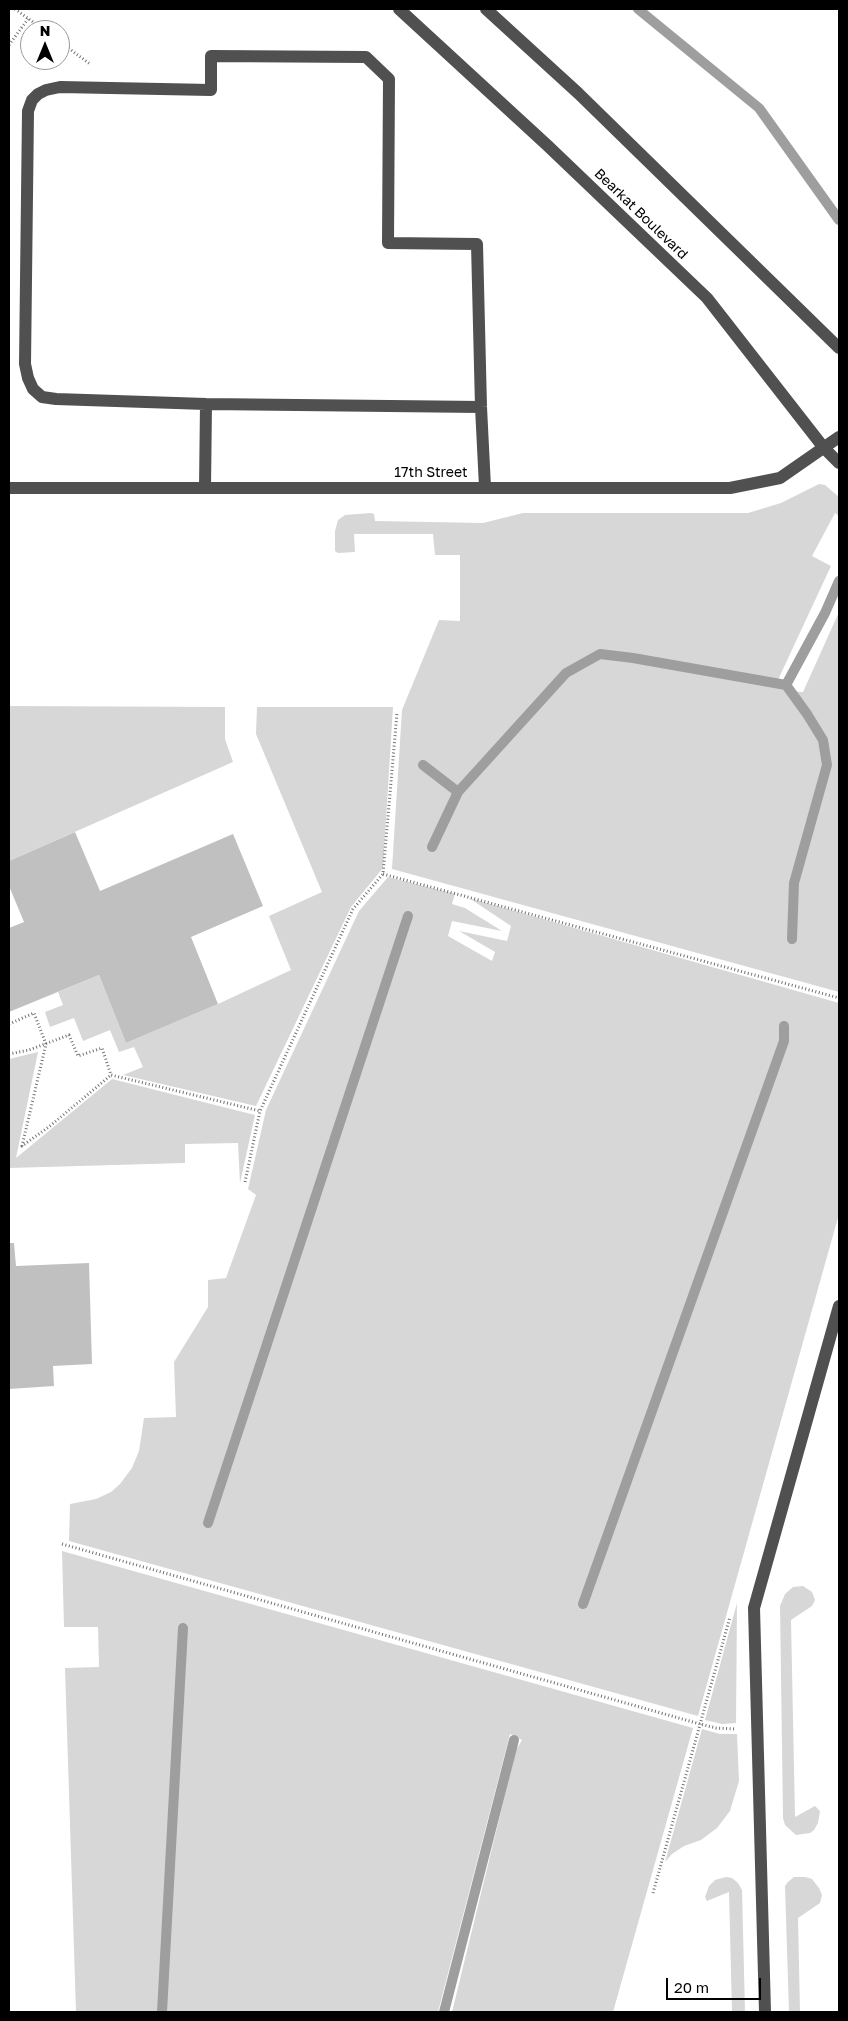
<!DOCTYPE html>
<style>
body{margin:0}
#map{position:relative;width:848px;height:2021px;overflow:hidden;background:#fff;font-family:"Golos Text",sans-serif}
canvas{display:block}
.frame{position:absolute;inset:0;border:10px solid #000;pointer-events:none}
.north{position:absolute;left:20px;top:20px;width:50px;height:50px;box-sizing:border-box;background:#fff;border:1px solid #999;border-radius:50%;rotate:0deg;font-size:14px;font-weight:700;line-height:20px;text-align:center;color:#000}
.north::after{content:'';display:block;margin:auto;width:18px;height:22px;background:#000;clip-path:polygon(50% 0,100% 100%,50% 72%,0 100%)}
.scale{position:absolute;left:666px;top:1978px;width:95px;height:22px;box-sizing:border-box;border:2px solid #000;border-top:0;padding-left:6px;font-size:15px;line-height:18px;white-space:nowrap;color:#000;-webkit-text-stroke:4px #fff;paint-order:stroke}
</style>
<div id="map">
<canvas width="848" height="2021"></canvas>
<div class="frame"></div>
<div class="north">N</div>
<div class="scale">20 m</div>
</div>
<script>
const ctx = document.querySelector('canvas').getContext('2d');
ctx.lineJoin = 'round';
function fillPath(path, color) { ctx.fillStyle = color; ctx.fill(path, 'evenodd'); }
const toPath = rows => new Path2D(rows.map(r => 'M' + r).join(''));
function strokePath(path, color, width, dash) { ctx.strokeStyle = color; ctx.lineWidth = width; ctx.lineCap = dash ? 'butt' : 'round'; ctx.setLineDash(dash || []); ctx.stroke(path); }
function label(font, color, halo, rows, align = 'center') {
  ctx.font = font + ' "Golos Text",sans-serif'; ctx.lineWidth = 4.5; ctx.setLineDash([]); ctx.textBaseline = 'middle'; ctx.strokeStyle = halo; ctx.fillStyle = color; for (const [text, x, y, turn = 0] of rows) {
    ctx.save(); ctx.translate(x, y); ctx.rotate((+turn || 0) * Math.PI / 180); ctx.textAlign = isNaN(turn) ? turn : align; if (halo) ctx.strokeText(text, 0, 0); ctx.fillText(text, 0, 0); ctx.restore();
  }
}
const green = toPath([
 [819,484,825,485,839,497,839,516,835,513,812,556,831,566,777,682,788,691,803,692,839,612,839,992,392,869,402,710,439,620,460,621,460,555,435,555,433,534,354,534,355,552,338,553,335,551,335,531,338,520,345,515,371,513,374,514,375,521,483,523,523,513,748,513,781,503],
 [9,706,225,707,225,739,233,762,9,861],
 [257,707,393,707,383,868,351,907,256,1106,123,1075,143,1067,134,1047,119,1052,110,1030,83,1041,74,1018,50,1027,45,1012,63,1005,58,992,99,975,126,1043,218,1004,291,970,269,916,322,892,256,734],
 [388,877,455,894,452,904,465,908,502,931,452,921,448,936,492,961,495,952,459,931,507,941,511,926,469,898,839,1003,839,1214,698,1716,69,1541,70,1504,96,1499,111,1492,120,1484,132,1468,139,1451,144,1418,176,1417,174,1362,208,1307,208,1280,226,1278,256,1195,248,1189,266,1110,359,911],
 [38,1052,16,1158,112,1079,255,1115,240,1183,238,1143,185,1144,185,1163,9,1168,9,1059],
 [62,1551,693,1728,613,2012,452,2012,516,1750,522,1740,510,1734,438,2012,76,2012,65,1668,99,1667,98,1627,64,1627],
 [803,1586,812,1592,815,1600,812,1606,791,1620,795,1817,815,1806,820,1811,818,1823,814,1830,810,1833,796,1835,785,1825,783,1818,780,1606,785,1594,793,1587],
 [737,1603,736,1723,722,1724,705,1720],
 [702,1729,720,1734,737,1734,739,1781,730,1811,717,1828,701,1840,684,1846,672,1854,665,1862],
 [726,1877,732,1878,738,1883,742,1890,745,2012,732,2012,729,1892,707,1901,705,1897,709,1886,715,1880],
 [794,1877,805,1877,812,1879,819,1888,822,1895,820,1903,798,1918,800,2012,789,2012,785,1886,788,1882]
]);
const stream = toPath([
 [638,9,759,108,839,220],
 [786,685,825,613,839,581],
 [423,765,458,792],
 [432,847,458,792,566,673,600,654,633,658,786,685,807,714,823,740,827,765,794,883,792,939],
 [208,1523,408,916],
 [583,1604,784,1041,784,1026],
 [162,2012,183,1628],
 [444,2012,514,1740]
]);
const building = toPath([
 [75,832,100,891,233,834,263,906,191,937,218,1004,126,1043,99,975,9,1012,9,928,24,922,9,886,9,861],
 [9,1243,14,1243,16,1266,89,1263,92,1364,53,1366,54,1386,9,1389]
]);
const path = toPath([
 [15,9,44,30],
 [60,42,90,64],
 [9,45,28,19],
 [383,874,839,998],
 [9,1024,34,1013,46,1044,22,1146,50,1126,111,1075],
 [9,1054,29,1050,69,1035,78,1056,102,1048,111,1075,260,1111],
 [245,1182,260,1111,353,909,383,874,397,713],
 [62,1544,700,1724,716,1728,736,1729],
 [653,1893,730,1617]
]);
const minor = toPath([
 [399,9,548,146,707,298,824,448,839,463],
 [486,9,578,93,839,348],
 [481,407,206,404,56,399,42,397,33,389,28,378,25,364,28,111,32,100,38,94,46,90,60,87,211,90,211,56,366,57,389,79,388,243,477,244,481,407,485,487],
 [9,488,730,488,780,478,839,437],
 [205,488,206,404],
 [765,2012,754,1608,839,1306]
]);
const streetNames = [
 ["Bearkat Boulevard",641,214,44],
 ["17th Street",431,473]
];
fillPath(green, '#d7d7d7');
strokePath(stream, '#9e9e9e', 10);
fillPath(building, '#c0c0c0');
strokePath(path, '#727272', 3, [1, 2.5]);
strokePath(minor, '#505050', 12);
label('14px', '#000', '#fff', streetNames);
</script>
